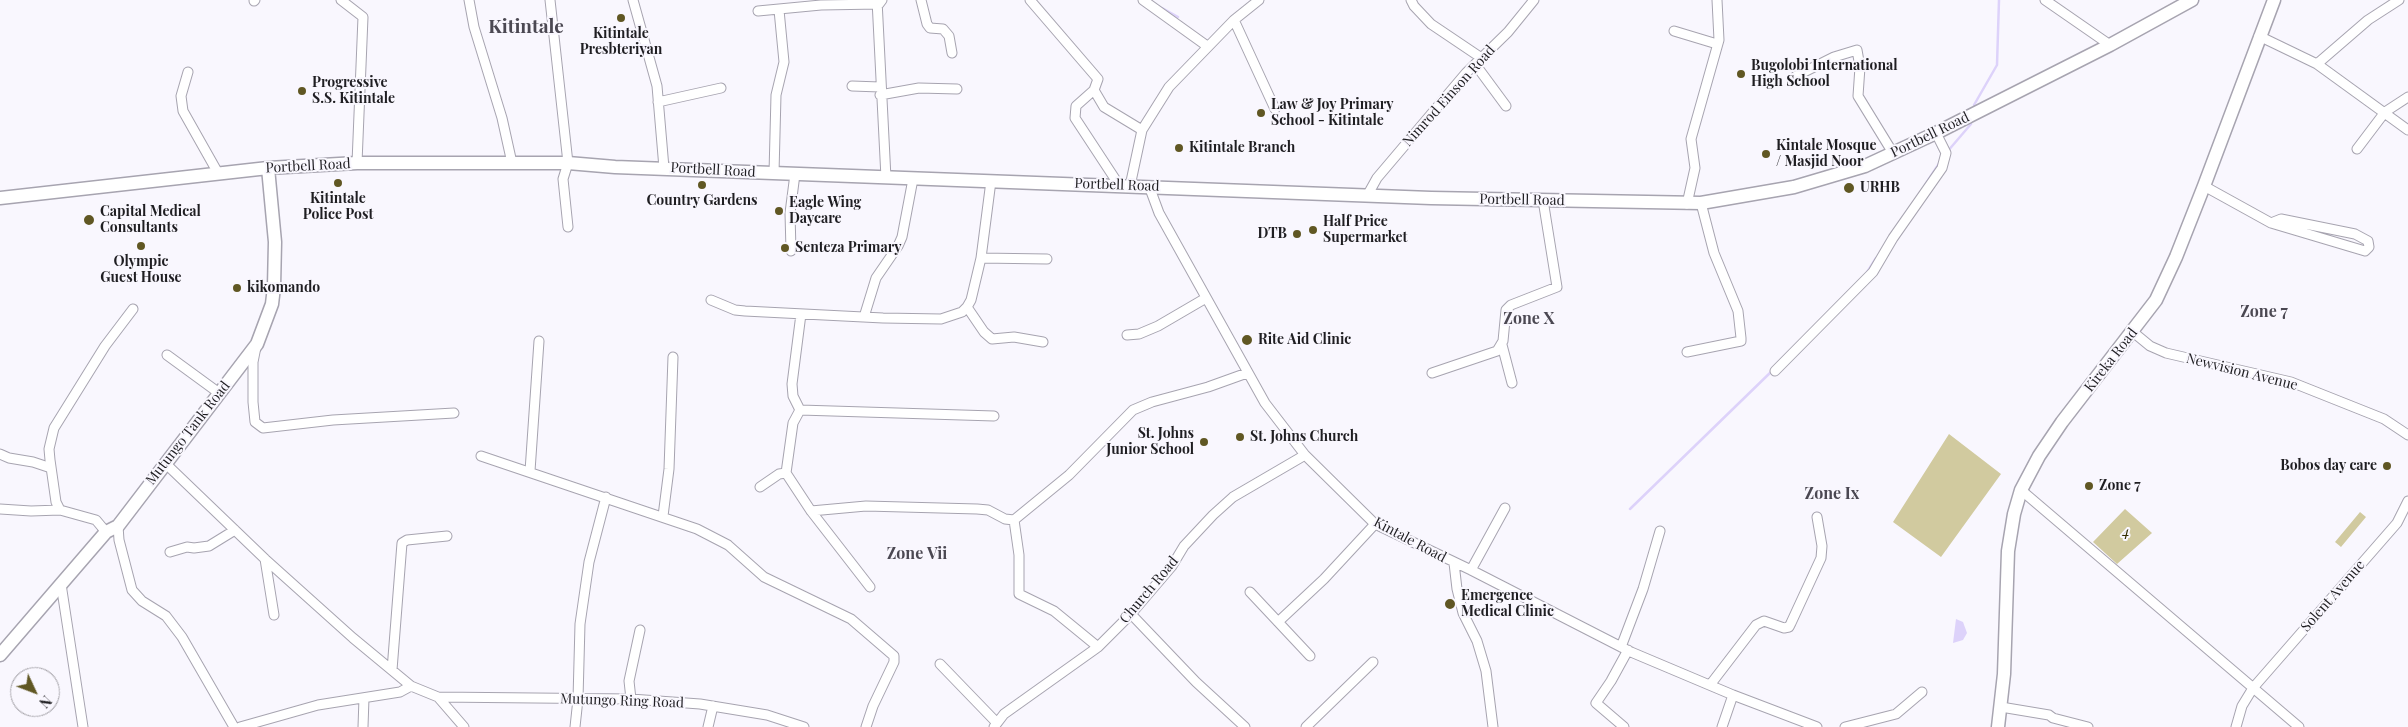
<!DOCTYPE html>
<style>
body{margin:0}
#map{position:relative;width:2408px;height:727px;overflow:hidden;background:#f9f7fe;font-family:"Playfair Display",serif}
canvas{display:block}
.north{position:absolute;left:10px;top:667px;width:50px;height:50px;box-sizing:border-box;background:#f9f7fe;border:1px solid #a2a0a6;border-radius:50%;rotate:133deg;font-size:14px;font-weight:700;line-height:20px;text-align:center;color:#1f1e22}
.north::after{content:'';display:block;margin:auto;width:18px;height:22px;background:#605723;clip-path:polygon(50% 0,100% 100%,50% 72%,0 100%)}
</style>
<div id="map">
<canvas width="2408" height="727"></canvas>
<div class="north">N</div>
</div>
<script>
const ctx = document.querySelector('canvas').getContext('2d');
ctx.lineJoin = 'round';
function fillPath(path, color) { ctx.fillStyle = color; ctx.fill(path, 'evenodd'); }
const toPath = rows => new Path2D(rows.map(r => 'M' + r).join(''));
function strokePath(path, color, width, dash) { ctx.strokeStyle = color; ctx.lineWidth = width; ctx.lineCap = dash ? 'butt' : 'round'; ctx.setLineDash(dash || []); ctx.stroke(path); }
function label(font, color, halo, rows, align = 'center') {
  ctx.font = font + ' "Playfair Display",serif'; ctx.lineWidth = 4; ctx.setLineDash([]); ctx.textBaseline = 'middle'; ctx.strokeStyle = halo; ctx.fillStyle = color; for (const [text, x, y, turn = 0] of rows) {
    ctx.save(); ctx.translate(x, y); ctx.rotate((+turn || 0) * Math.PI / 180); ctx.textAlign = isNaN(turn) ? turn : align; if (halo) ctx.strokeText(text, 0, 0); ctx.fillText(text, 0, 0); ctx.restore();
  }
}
const green = toPath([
 [1949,434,2001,474,1941,557,1893,522],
 [2125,509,2152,533,2117,564,2093,542],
 [2360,512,2366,517,2341,547,2335,542]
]);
const water = toPath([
 [1956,619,1963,622,1967,633,1963,640,1953,643]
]);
const stream = toPath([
 [1162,8,1178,17],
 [1974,105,1997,65,1999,0],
 [1947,152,1971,124],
 [1925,185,1940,162],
 [1866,274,1876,258],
 [1630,509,1773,370]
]);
const street = toPath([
 [341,0,363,17,357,163],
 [469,0,474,27,502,118,512,163],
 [550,0,568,163,563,179,568,227],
 [633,0,657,86,664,168],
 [877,0,886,178],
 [921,0,927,24,930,28,943,29,949,36,952,53],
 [1030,0,1098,79,1094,90,1076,106,1075,118,1119,185],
 [1143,0,1207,46],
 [1411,0,1414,6,1431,24,1480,57,1478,68,1506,106],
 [2045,0,2110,45],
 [254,1,255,0],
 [758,11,821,5,879,4,882,0],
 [1234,20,1275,109],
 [1674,31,1717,44],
 [2259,36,2317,64,2408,130],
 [2317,64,2368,20,2399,0],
 [188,72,181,96,183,111,218,173],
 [1796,76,1834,57,1857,50,1860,67,1858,96,1893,153],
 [852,86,880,87],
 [1094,90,1104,107,1142,130],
 [880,95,919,88,957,89],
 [658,102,721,88],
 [2357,149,2385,112,2408,97],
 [774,173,776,95,784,62,779,10],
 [991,181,981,258,971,300,967,307,984,332,992,339,1014,337,1043,342],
 [1130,186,1142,130,1169,87,1234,20,1259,0],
 [1149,186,1159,213,1265,403,1305,455,1375,524,1471,570,1631,652,1733,695,1817,727],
 [2204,186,2271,223,2365,251,2369,247,2368,241,2355,234,2281,219,2271,223],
 [1367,196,1377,178,1466,73,1508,32,1534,0],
 [1687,204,1695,168,1691,139,1719,40,1717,0],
 [791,251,790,213,795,174],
 [981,258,1047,259],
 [711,300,735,310,745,311,883,318,941,319,962,312,967,307],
 [801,314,792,384,793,396,800,410,994,416],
 [864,317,876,278,898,246,902,237,913,179],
 [2133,332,2150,346,2166,353,2291,382,2384,419,2408,435],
 [1127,335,1139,334,1158,326,1206,298],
 [1502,345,1512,383],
 [256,347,253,362,253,402,255,422,263,428,333,420,454,413],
 [1687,352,1741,341,1741,338,1738,311,1714,253,1701,203],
 [167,355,219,393],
 [1775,371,1873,272,1893,238,1942,168,1946,153,1936,133],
 [1432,373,1497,351,1503,341,1506,310,1511,305,1557,287,1543,200],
 [800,410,793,423,786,473,811,511,870,587],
 [0,454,9,458,33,462,51,468],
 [481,456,697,529,728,545,764,577,851,619,894,656,894,662,873,706,866,727],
 [165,463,265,559,353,638,411,686,438,697,631,699,700,704,767,715,804,727],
 [530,471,539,341],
 [760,487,779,474,786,473],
 [2021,490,2299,727],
 [0,509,31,511,60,510,96,520,106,532],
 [60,510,56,502,50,460,49,449,54,428,105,346,133,309],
 [811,511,866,506,977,509,988,510,1005,519,1014,520,1069,475,1133,410,1152,402,1208,387,1247,373],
 [663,516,669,469,673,357],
 [1014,520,1019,555,1019,594,1054,611,1098,647],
 [118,526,119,540,132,590,142,601,166,616,182,637,234,727],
 [170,552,187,547,194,548,209,546,235,530],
 [265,559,274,615],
 [1454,563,1457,589,1463,613,1477,641,1486,671,1493,727],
 [1471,570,1505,508],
 [61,584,83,727],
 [1250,592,1310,656],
 [1131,614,1196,682,1245,727],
 [1278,622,1324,579,1375,524],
 [1621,647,1643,589,1660,531],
 [940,664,997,723],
 [392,670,402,543,407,540,447,536],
 [1710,685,1756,625,1764,621,1784,628,1789,627,1791,623,1821,558,1822,546,1817,517],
 [438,697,464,727],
 [631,699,629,681,640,630],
 [2001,707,2049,715,2053,718,2088,727],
 [240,727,318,705,400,692,411,686],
 [363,727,364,698],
 [575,727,578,699,580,624,589,562,606,497],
 [708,727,713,706],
 [994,727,1004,714,1098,647,1131,614,1172,566,1184,546,1213,515,1233,497,1305,455],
 [1306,727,1373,662],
 [1624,727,1596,703,1611,681,1628,650],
 [1722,727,1733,695],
 [1845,727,1896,714,1922,692],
 [2236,727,2242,706,2253,688,2397,523,2408,501]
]);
const secondary = toPath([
 [0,198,268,168,357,163,568,163,615,167,1431,198,1701,203,1794,187,1865,166,1936,133,2110,45,2192,0],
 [0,655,106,532,118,526,257,344,272,304,274,287,275,242,268,168],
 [1998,727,2004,674,2008,551,2014,514,2021,490,2039,456,2062,422,2156,300,2176,257,2204,186,2274,0]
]);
const markers = [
 [621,18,5,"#605723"],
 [1741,74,5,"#605723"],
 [302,91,5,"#605723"],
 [1261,113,5,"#605723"],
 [1179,148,5,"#605723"],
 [1766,154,5,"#605723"],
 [338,183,5,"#605723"],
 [702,185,5,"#605723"],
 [1849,188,6,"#605723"],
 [779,211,5,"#605723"],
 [89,220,6,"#605723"],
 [1313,230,5,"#605723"],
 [1297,234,5,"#605723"],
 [141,246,5,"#605723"],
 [785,248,5,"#605723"],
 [237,288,5,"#605723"],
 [1247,340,6,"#605723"],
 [1240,437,5,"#605723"],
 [1204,442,5,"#605723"],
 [2387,466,5,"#605723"],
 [2089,486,5,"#605723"],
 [1450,604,6,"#605723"]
];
const poiNames = [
 ["Kitintale",621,34,"center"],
 ["Presbteriyan",621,50,"center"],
 ["Bugolobi International",1751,66],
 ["High School",1751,82],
 ["Progressive",312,83],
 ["S.S. Kitintale",312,99],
 ["Law & Joy Primary",1271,105],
 ["School - Kitintale",1271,121],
 ["Kintale Mosque",1776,146],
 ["/ Masjid Noor",1776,162],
 ["Kitintale Branch",1189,148],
 ["URHB",1860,188],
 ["Kitintale",338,199,"center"],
 ["Police Post",338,215,"center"],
 ["Country Gardens",702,201,"center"],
 ["Eagle Wing",789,203],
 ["Daycare",789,219],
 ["Capital Medical",100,212],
 ["Consultants",100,228],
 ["Half Price",1323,222],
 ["Supermarket",1323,238],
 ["DTB",1287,234,"right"],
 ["Senteza Primary",795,248],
 ["Olympic",141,262,"center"],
 ["Guest House",141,278,"center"],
 ["kikomando",247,288],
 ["Rite Aid Clinic",1258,340],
 ["St. Johns",1194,434,"right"],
 ["Junior School",1194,450,"right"],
 ["St. Johns Church",1250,437],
 ["Bobos day care",2377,466,"right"],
 ["Zone 7",2099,486],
 ["Emergence",1461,596],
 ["Medical Clinic",1461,612]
];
const streetNames = [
 ["Nimrod Einson Road",1449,96,-48],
 ["Portbell Road",1930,135,-26],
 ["Portbell Road",308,166,-3],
 ["Portbell Road",713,170,3],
 ["Portbell Road",1117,185,2],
 ["Portbell Road",1522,200,1],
 ["Kireka Road",2111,360,-52],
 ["Newvision Avenue",2242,372,14],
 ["Mutungo Tank Road",188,433,-52],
 ["Kintale Road",1410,540,28],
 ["Church Road",1149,590,-50],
 ["Solent Avenue",2333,596,-49],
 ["Mutungo Ring Road",622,701,2]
];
const parkNames = [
 ["4",2126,533]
];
const quarterNames = [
 ["Zone 7",2264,312],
 ["Zone X",1529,319],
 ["Zone Ix",1832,494],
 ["Zone Vii",917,554]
];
const districtNames = [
 ["Kitintale",526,27]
];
fillPath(green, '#d1ca9f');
fillPath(water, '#ddd2fa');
strokePath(stream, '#ddd2fa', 2.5);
strokePath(street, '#a7a4b0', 11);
strokePath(secondary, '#a7a4b0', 15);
strokePath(street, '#fff', 9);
strokePath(secondary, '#fff', 12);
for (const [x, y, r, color] of markers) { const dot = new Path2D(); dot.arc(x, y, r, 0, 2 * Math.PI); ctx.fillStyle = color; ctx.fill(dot); strokePath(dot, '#f9f7fe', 2); }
label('bold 14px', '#1f1e22', '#f9f7fe', poiNames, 'left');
label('14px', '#1f1e22', '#f9f7fe', streetNames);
label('italic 14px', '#342d02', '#f9f7fe', parkNames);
label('bold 16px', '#4b4852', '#f9f7fe', quarterNames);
label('bold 19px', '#4b4852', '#f9f7fe', districtNames);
</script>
